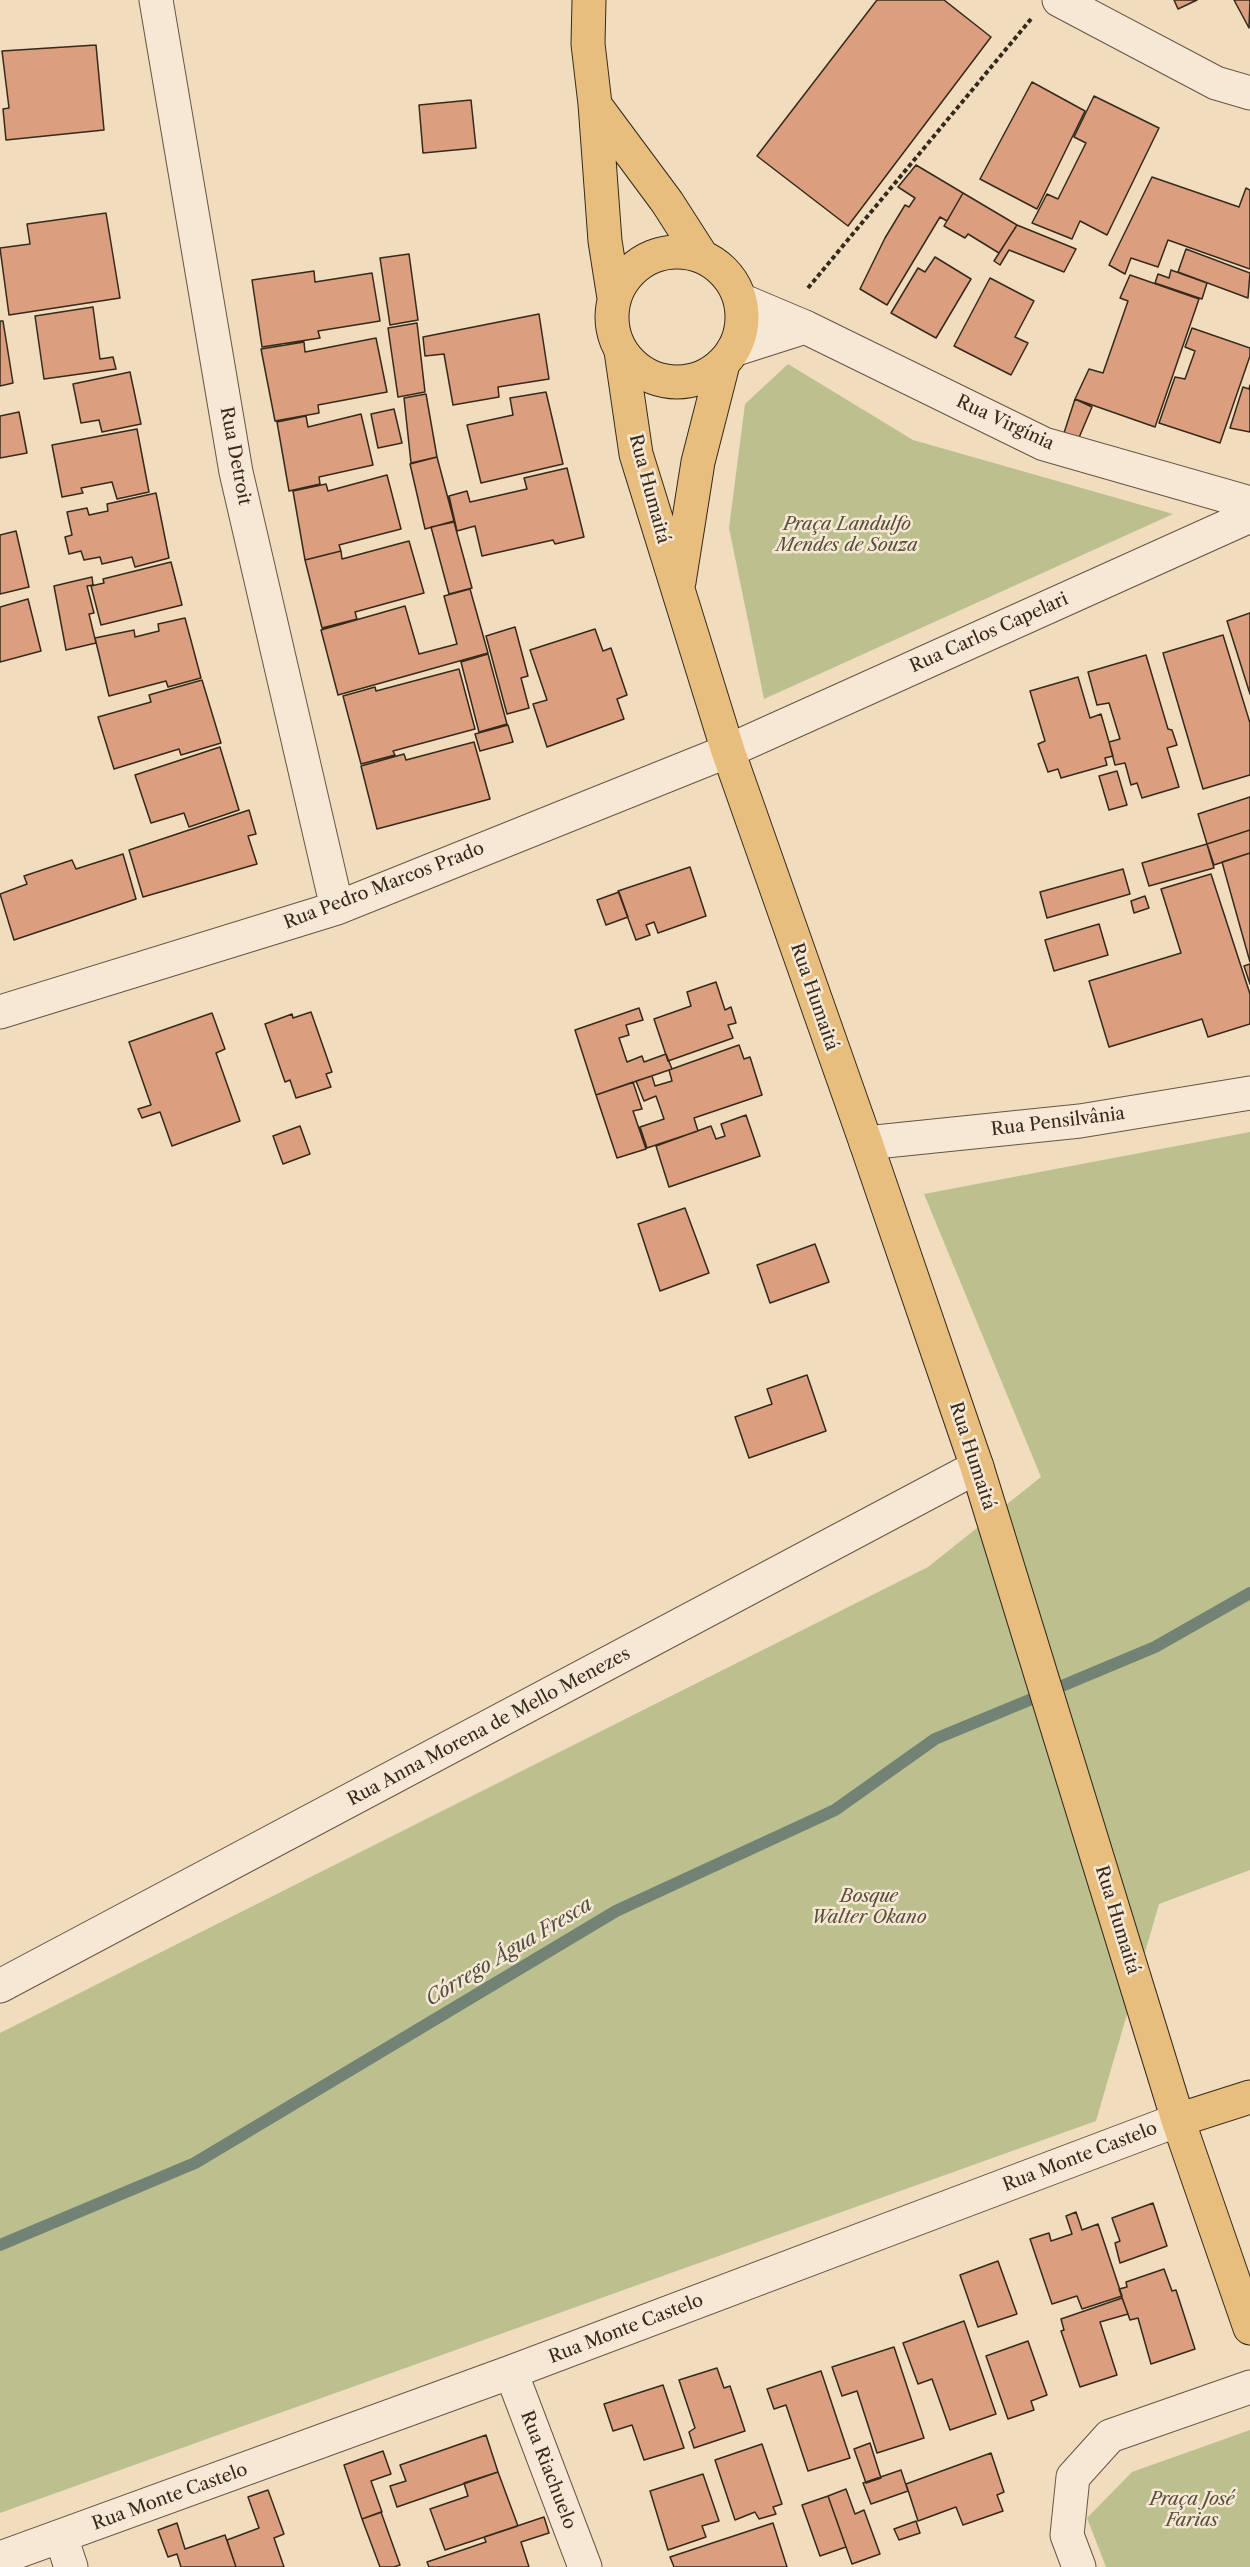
<!DOCTYPE html>
<meta charset="utf-8">
<style>
body{margin:0}
canvas{display:block;background:#f1dcbd}
</style>
<canvas width="1250" height="2567"></canvas>
<script>
const ctx = document.querySelector('canvas').getContext('2d');
ctx.lineJoin = 'round';
function fillPath(path, color) { ctx.fillStyle = color; ctx.fill(path, 'evenodd'); }
const toPath = rows => new Path2D(rows.map(r => 'M' + r).join(''));
function strokePath(path, color, width, dash) { ctx.strokeStyle = color; ctx.lineWidth = width; ctx.lineCap = dash ? 'butt' : 'round'; ctx.setLineDash(dash || []); ctx.stroke(path); }
function label(font, color, halo, rows, align = 'center') {
  ctx.font = font + ' "Libre Caslon Text",serif'; ctx.lineWidth = 5; ctx.setLineDash([]); ctx.textBaseline = 'middle'; ctx.strokeStyle = halo; ctx.fillStyle = color; for (const [text, x, y, turn = 0] of rows) {
    ctx.save(); ctx.translate(x, y); ctx.rotate((+turn || 0) * Math.PI / 180); ctx.textAlign = isNaN(turn) ? turn : align; if (halo) ctx.strokeText(text, 0, 0); ctx.fillText(text, 0, 0); ctx.restore();
  }
}
const green = toPath([
 [788,364,913,440,1173,514,764,699,729,528,745,404],
 [1250,1132,1250,1870,1159,1904,1096,2121,0,2513,0,2033,928,1567,1041,1477,924,1194],
 [1250,2430,1250,2567,1106,2567,1087,2518,1132,2472]
]);
const stream = toPath([
 [1057,1688,1155,1647,1250,1593],
 [0,2245,195,2163,616,1911,835,1810,935,1739,1039,1696]
]);
const building = toPath([
 [877,0,944,0,991,37,848,226,757,156,877,0],
 [1174,0,1197,0,1178,9,1174,0],
 [1234,0,1250,0,1249,28,1234,0],
 [96,45,104,130,6,140,3,109,9,108,2,51,96,45],
 [1032,82,1085,111,1037,209,980,179,1032,82],
 [1094,96,1159,128,1107,235,1080,221,1072,239,1032,223,1047,194,1058,199,1086,143,1074,137,1094,96],
 [471,100,476,148,423,153,419,105,471,100],
 [916,165,963,193,947,221,940,217,887,305,860,289,885,238,905,205,909,207,915,198,898,187,916,165],
 [1152,177,1239,207,1246,188,1250,190,1250,269,1168,240,1158,267,1131,258,1125,274,1109,265,1152,177],
 [963,193,1017,225,999,253,968,234,965,238,944,226,963,193],
 [106,213,120,298,9,315,0,248,30,244,27,224,106,213],
 [1017,225,1076,249,1064,272,1009,250,1000,265,994,261,1017,225],
 [1186,249,1250,273,1248,298,1178,272,1186,249],
 [409,254,418,320,390,325,380,258,409,254],
 [935,257,971,279,936,338,891,313,918,268,925,272,935,257],
 [1171,270,1207,283,1202,299,1155,283,1158,274,1169,278,1171,270],
 [314,271,315,282,372,273,380,321,318,331,320,338,262,347,252,280,314,271],
 [1130,275,1199,299,1155,427,1075,399,1089,369,1103,373,1128,301,1120,298,1130,275],
 [990,278,1034,301,1015,337,1028,343,1011,375,954,346,990,278],
 [93,307,100,359,113,357,116,369,44,379,35,316,93,307],
 [539,314,549,379,498,387,499,397,453,405,444,354,425,356,423,337,539,314],
 [0,321,3,321,13,383,0,386,0,321],
 [417,323,425,392,398,397,388,328,417,323],
 [1192,328,1250,348,1250,356,1220,443,1159,423,1175,377,1185,379,1195,351,1185,347,1192,328],
 [376,338,387,392,318,405,319,413,275,421,261,349,304,342,305,352,376,338],
 [130,372,141,424,102,432,99,420,81,423,73,384,130,372],
 [1250,385,1250,432,1230,428,1243,387,1249,389,1250,385],
 [546,392,563,464,481,483,467,425,513,415,510,398,546,392],
 [426,394,437,457,411,463,404,398,426,394],
 [1075,399,1092,407,1078,440,1064,433,1075,399],
 [394,409,402,443,378,448,371,414,394,409],
 [19,412,27,453,0,458,0,416,19,412],
 [361,414,373,465,319,477,320,484,289,491,277,422,306,416,308,427,361,414],
 [137,429,149,492,117,499,112,482,81,488,83,493,62,497,52,445,137,429],
 [437,457,454,521,425,529,410,464,437,457],
 [567,468,584,537,555,544,553,540,482,556,475,526,457,531,449,496,467,491,470,502,527,489,524,478,567,468],
 [387,475,401,529,339,545,341,551,305,560,293,491,326,484,328,491,387,475],
 [156,493,169,558,135,567,132,557,102,564,100,557,84,560,81,551,69,554,65,537,72,535,67,512,87,508,89,515,108,511,107,504,156,493],
 [454,522,472,588,449,594,431,527,454,522],
 [16,531,29,587,0,594,0,535,16,531],
 [409,541,424,593,355,612,357,619,322,628,305,560,341,551,342,559,409,541],
 [171,562,182,605,101,625,91,586,104,583,103,579,171,562],
 [92,577,93,585,87,586,94,613,89,614,96,643,66,650,54,586,92,577],
 [470,589,488,653,338,695,321,630,405,606,419,654,457,644,444,596,470,589],
 [28,599,41,651,0,662,0,607,28,599],
 [1250,613,1250,694,1227,621,1250,613],
 [185,618,201,678,168,687,166,681,109,696,95,638,134,630,135,637,159,631,158,624,185,618],
 [515,627,528,676,521,678,529,708,507,714,486,636,515,627],
 [595,629,603,651,611,648,627,695,617,699,624,719,547,747,533,704,547,700,530,650,595,629],
 [1223,635,1250,723,1250,775,1203,789,1163,653,1223,635],
 [488,654,507,724,479,732,461,662,488,654],
 [1146,655,1168,729,1172,730,1177,745,1167,748,1179,787,1142,798,1137,783,1131,785,1125,763,1115,765,1109,742,1120,739,1109,703,1097,705,1088,672,1146,655],
 [459,669,475,729,393,751,395,755,361,764,343,696,375,687,376,691,459,669],
 [1078,677,1090,718,1101,714,1113,756,1105,758,1107,765,1061,778,1058,769,1048,772,1038,744,1045,741,1030,691,1078,677],
 [202,680,221,743,181,755,179,749,114,769,98,717,151,702,149,695,202,680],
 [508,725,513,742,480,751,475,734,508,725],
 [474,742,490,799,377,829,361,766,404,754,406,760,474,742],
 [220,747,239,810,189,827,184,813,151,823,135,775,220,747],
 [1117,771,1127,805,1109,810,1099,776,1117,771],
 [1250,797,1250,830,1207,844,1198,814,1250,797],
 [249,810,256,834,248,836,257,864,143,897,129,850,249,810],
 [1250,830,1250,853,1214,865,1207,844,1250,830],
 [1207,844,1214,868,1149,886,1142,863,1207,844],
 [1250,853,1250,962,1222,862,1250,853],
 [123,854,136,899,14,940,0,894,27,884,24,876,72,860,76,869,123,854],
 [690,867,706,916,658,933,654,922,646,925,650,935,636,940,618,891,690,867],
 [1123,869,1130,894,1047,918,1040,892,1123,869],
 [1211,874,1250,994,1250,1024,1208,1037,1202,1019,1109,1047,1089,981,1181,953,1161,889,1211,874],
 [619,892,628,917,606,925,597,900,619,892],
 [1145,896,1149,908,1134,913,1131,901,1145,896],
 [1099,924,1108,955,1054,971,1045,940,1099,924],
 [1250,964,1250,984,1244,966,1250,964],
 [716,982,725,1010,731,1007,736,1023,728,1025,733,1038,668,1061,654,1019,691,1006,687,992,716,982],
 [639,1008,643,1020,626,1025,629,1035,619,1038,627,1062,642,1056,644,1062,666,1054,672,1069,596,1095,575,1030,639,1008],
 [311,1012,332,1072,326,1074,331,1087,296,1098,290,1080,285,1082,265,1024,292,1014,293,1018,311,1012],
 [212,1013,225,1049,216,1053,240,1121,172,1146,160,1112,142,1118,138,1109,151,1105,129,1042,212,1013],
 [739,1045,744,1059,750,1057,762,1095,694,1118,698,1131,647,1148,640,1127,664,1119,656,1096,644,1101,636,1081,652,1076,655,1086,672,1081,669,1070,739,1045],
 [633,1082,642,1109,633,1111,646,1149,617,1158,596,1095,633,1082],
 [746,1115,760,1156,669,1187,656,1146,711,1126,716,1139,725,1136,721,1124,746,1115],
 [300,1126,310,1154,283,1164,273,1136,300,1126],
 [685,1208,709,1273,660,1291,638,1224,685,1208],
 [815,1244,829,1282,770,1303,757,1265,815,1244],
 [807,1375,826,1431,749,1458,735,1417,772,1404,767,1389,807,1375],
 [1153,2203,1167,2246,1120,2263,1115,2243,1120,2241,1112,2218,1153,2203],
 [1076,2212,1082,2230,1098,2224,1122,2296,1082,2309,1077,2296,1052,2304,1030,2239,1049,2233,1051,2241,1072,2234,1066,2216,1076,2212],
 [998,2261,1017,2314,978,2327,960,2275,998,2261],
 [1164,2269,1172,2291,1176,2290,1195,2349,1151,2364,1138,2318,1130,2320,1119,2289,1127,2287,1126,2282,1164,2269],
 [1122,2298,1128,2314,1100,2322,1117,2375,1080,2387,1061,2331,1064,2330,1061,2319,1122,2298],
 [964,2321,996,2414,950,2430,932,2379,918,2384,903,2343,964,2321],
 [1028,2341,1047,2395,1031,2401,1034,2410,1008,2419,986,2356,1028,2341],
 [894,2347,924,2438,877,2453,857,2391,842,2396,832,2367,894,2347],
 [717,2368,724,2388,730,2386,745,2431,694,2448,689,2432,695,2428,679,2380,717,2368],
 [821,2371,850,2458,808,2471,786,2405,774,2409,767,2389,821,2371],
 [663,2385,684,2448,644,2460,632,2425,613,2431,604,2404,663,2385],
 [486,2435,498,2472,397,2507,390,2486,406,2481,400,2465,486,2435],
 [870,2443,881,2478,866,2483,854,2449,870,2443],
 [762,2444,782,2504,773,2507,776,2514,759,2519,755,2512,735,2520,715,2460,762,2444],
 [383,2451,391,2474,371,2481,382,2512,362,2519,344,2465,383,2451],
 [991,2453,1004,2492,997,2495,1003,2511,963,2525,956,2507,918,2521,906,2484,991,2453],
 [901,2470,908,2491,871,2504,863,2483,901,2470],
 [498,2472,518,2526,445,2550,430,2509,468,2496,464,2483,498,2472],
 [703,2474,719,2521,702,2526,706,2537,668,2550,650,2491,703,2474],
 [846,2489,855,2514,864,2510,880,2554,852,2564,828,2496,846,2489],
 [268,2490,284,2534,274,2538,284,2567,236,2567,227,2540,259,2528,248,2497,268,2490],
 [828,2496,846,2547,820,2556,802,2505,828,2496],
 [381,2512,400,2565,394,2567,380,2567,362,2519,381,2512],
 [544,2517,549,2533,521,2542,529,2567,429,2567,427,2562,486,2542,484,2537,544,2517],
 [916,2521,920,2533,899,2540,894,2529,916,2521],
 [177,2523,185,2549,225,2535,236,2567,181,2567,177,2554,168,2557,158,2530,177,2523],
 [773,2523,787,2567,674,2567,670,2557,773,2523]
]);
const path = toPath([
 [808,288,1031,19]
]);
const minor = toPath([
 [156,0,236,472,337,908],
 [1059,0,1216,83,1250,93],
 [741,300,805,327,1044,444,1250,503],
 [733,350,805,327],
 [0,1012,337,908,728,751,1250,516],
 [866,1143,1080,1121,1250,1093],
 [0,1986,977,1467],
 [511,2372,585,2567],
 [61,2537,71,2567],
 [0,2558,511,2372,1178,2120],
 [1079,2567,1067,2535,1073,2477,1110,2436,1250,2387]
]);
const major = toPath([
 [589,0,588,44,595,104,605,241,614,298],
 [595,105,667,202,701,255],
 '612 317a65 65 0 1 1 130 0a65 65 0 1 1-130 0Z',
 [621,351,636,454,728,751,866,1143,977,1467,1178,2120,1250,2328],
 [679,582,698,462,722,368],
 [1178,2120,1250,2097]
]);
const streetNames = [
 ["Rua Virgínia",1005,423,25],
 ["Rua Detroit",235,456,79],
 ["Rua Humaitá",649,489,75],
 ["Rua Carlos Capelari",989,633,-24],
 ["Rua Pedro Marcos Prado",384,886,-21],
 ["Rua Humaitá",814,997,71],
 ["Rua Pensilvânia",1058,1122,-7],
 ["Rua Humaitá",972,1456,72],
 ["Rua Anna Morena de Mello Menezes",489,1727,-28],
 ["Rua Humaitá",1117,1920,73],
 ["Rua Monte Castelo",1080,2157,-21],
 ["Rua Monte Castelo",626,2329,-21],
 ["Rua Riachuelo",548,2470,69],
 ["Rua Monte Castelo",170,2497,-20]
];
const parkNames = [
 ["Praça Landulfo",847,525],
 ["Mendes de Souza",847,546],
 ["Bosque",869,1897],
 ["Walter Okano",869,1918],
 ["Praça José",1192,2500],
 ["Farias",1192,2521]
];
const waterNames = [
 ["Córrego Água Fresca",509,1952,-31]
];
fillPath(green, '#bcc08f');
strokePath(stream, '#728275', 12);
fillPath(building, '#db9e7e');
strokePath(building, '#352a1c', 1.5);
strokePath(minor, '#645644', 35);
strokePath(major, '#352a1c', 35);
strokePath(path, '#352a1c', 4, [4.5, 3]);
strokePath(minor, '#f6e8d4', 33);
strokePath(major, '#e8be7e', 33);
label('18px', '#352a1c', '#f6e8d4', streetNames);
label('italic 18px', '#575039', '#f6e8d4', parkNames);
label('italic 20px', '#4e4e41', '#f6e8d4', waterNames);
</script>
